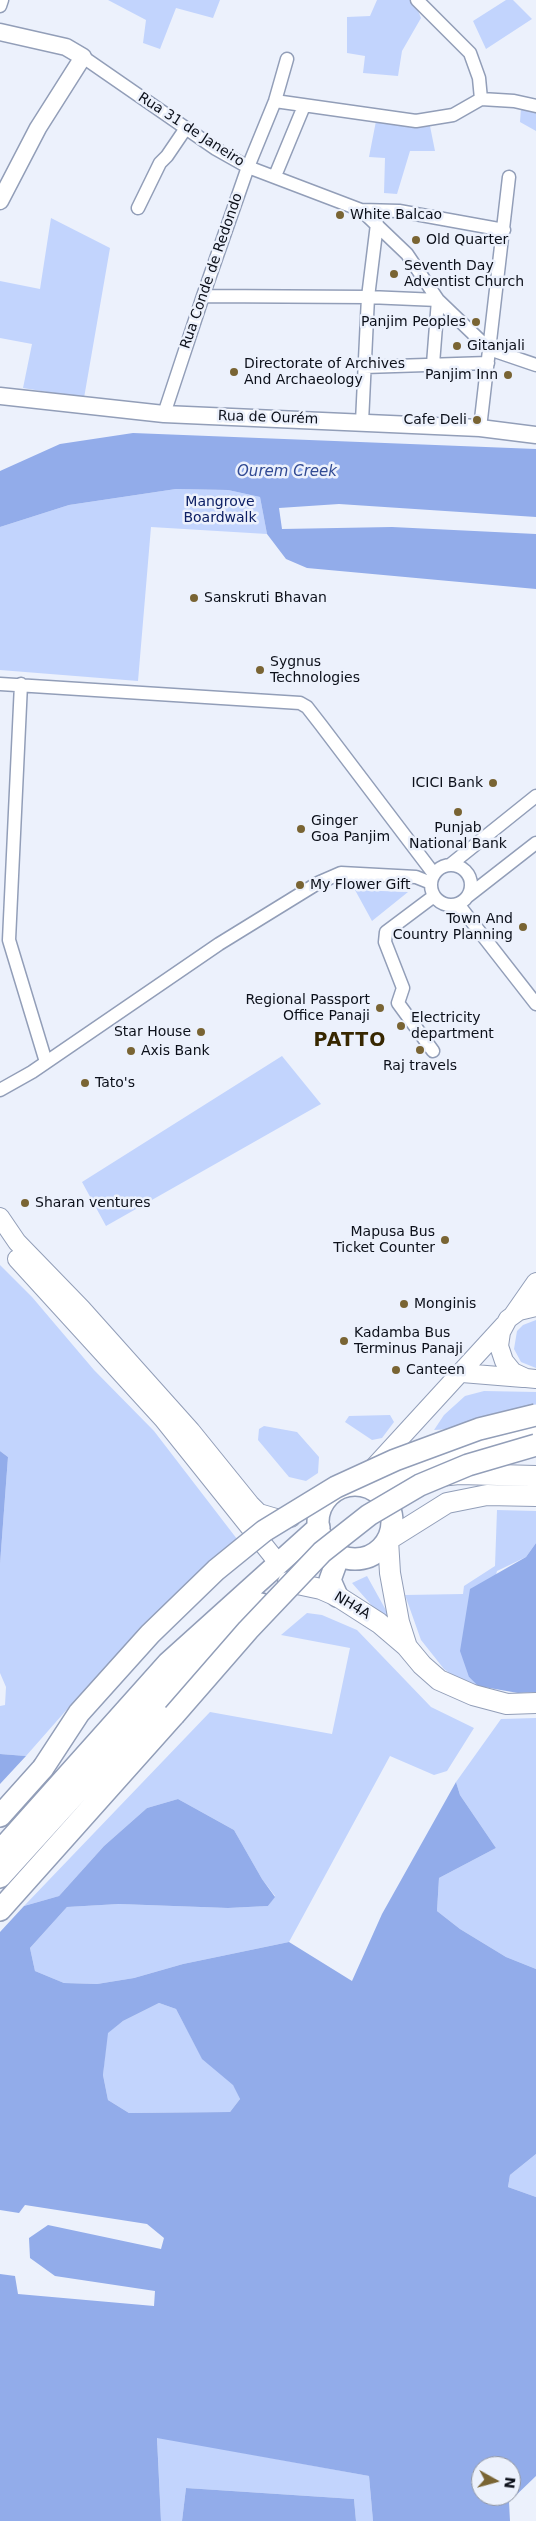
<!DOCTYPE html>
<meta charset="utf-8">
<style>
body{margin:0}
#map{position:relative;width:536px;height:2521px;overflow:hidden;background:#ecf1fc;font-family:"DejaVu Sans",sans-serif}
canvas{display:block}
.north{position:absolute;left:471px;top:2456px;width:50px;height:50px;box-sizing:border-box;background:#ecf1fc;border:1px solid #9297a2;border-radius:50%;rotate:97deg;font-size:14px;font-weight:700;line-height:20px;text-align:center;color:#0c101a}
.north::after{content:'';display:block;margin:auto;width:18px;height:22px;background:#796433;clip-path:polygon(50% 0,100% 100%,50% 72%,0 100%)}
</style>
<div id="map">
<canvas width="536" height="2521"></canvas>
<div class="north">N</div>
</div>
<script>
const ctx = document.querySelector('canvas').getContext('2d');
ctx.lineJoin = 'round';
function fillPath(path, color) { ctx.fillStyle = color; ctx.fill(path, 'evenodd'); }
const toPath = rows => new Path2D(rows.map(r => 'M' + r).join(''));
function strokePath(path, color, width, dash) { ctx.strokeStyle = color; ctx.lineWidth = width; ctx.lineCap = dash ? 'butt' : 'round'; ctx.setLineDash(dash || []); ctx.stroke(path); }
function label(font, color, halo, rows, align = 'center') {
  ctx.font = font + ' "DejaVu Sans",sans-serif'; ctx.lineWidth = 5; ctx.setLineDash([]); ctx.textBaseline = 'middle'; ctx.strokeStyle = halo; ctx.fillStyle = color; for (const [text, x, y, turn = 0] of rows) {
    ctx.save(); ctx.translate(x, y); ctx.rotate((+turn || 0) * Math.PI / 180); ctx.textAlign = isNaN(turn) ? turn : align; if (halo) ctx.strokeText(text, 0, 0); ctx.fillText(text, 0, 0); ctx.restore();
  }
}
const green = toPath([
 [108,0,220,0,213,18,176,8,160,49,143,43,146,20],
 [377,0,411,0,415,3,421,18,402,51,398,76,363,73,365,56,347,53,347,17,370,16],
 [506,0,513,0,532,19,486,49,473,21],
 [521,108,536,113,536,131,520,122],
 [376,121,430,126,435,151,410,151,397,194,384,193,385,158,369,157],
 [51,218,110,248,84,398,23,388,32,344,0,338,0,281,40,289],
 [176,489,228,490,260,497,267,534,151,527,138,681,0,670,0,527,69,505],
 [355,890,408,892,372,921],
 [282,1056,321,1104,106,1226,82,1182],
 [0,1265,32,1297,94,1370,154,1431,237,1539,230,1554,150,1624,77,1698,26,1756,0,1754,0,1706,5,1705,6,1687,0,1673,0,1564,8,1457,0,1451],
 [536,1320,536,1368,521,1362,514,1349,517,1331,523,1325],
 [484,1391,536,1392,536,1410,466,1428,434,1430,444,1415,465,1396],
 [390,1415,394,1422,382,1438,372,1440,345,1422,349,1416],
 [264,1426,297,1432,319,1457,318,1473,306,1481,289,1477,258,1440,259,1429],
 [497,1510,536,1511,536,1543,526,1557,497,1571,469,1677,478,1686,458,1679,444,1669,421,1640,405,1595,463,1594,464,1586,495,1566],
 [367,1576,403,1641,352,1583],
 [307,1613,322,1615,357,1630,431,1707,474,1728,447,1771,434,1775,390,1756,289,1942,183,1964,134,1978,97,1984,64,1983,35,1971,30,1948,67,1907,119,1904,228,1908,268,1906,275,1896,262,1879,234,1830,178,1799,147,1808,104,1846,59,1896,24,1906,210,1712,332,1734,350,1648,281,1635],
 [536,1718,536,1969,506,1957,460,1929,437,1911,439,1878,496,1848,460,1795,456,1782,501,1719],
 [159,2003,176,2009,202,2058,233,2084,240,2099,230,2112,129,2113,108,2100,103,2075,107,2033,123,2021],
 [536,2154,536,2197,508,2187,510,2175],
 [157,2437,369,2476,373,2521,356,2521,354,2499,186,2488,182,2521,161,2521]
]);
const water = toPath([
 [133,433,536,449,536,517,339,504,279,508,282,529,392,527,536,534,536,589,307,568,286,559,267,534,260,497,228,490,176,489,69,505,0,527,0,471,60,444],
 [0,1451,8,1457,0,1564],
 [536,1543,536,1692,518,1693,478,1686,469,1677,460,1651,470,1589,526,1557],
 [0,1754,26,1756,0,1784],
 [456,1782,460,1795,496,1848,439,1878,437,1911,460,1929,506,1957,536,1969,536,2154,510,2175,508,2187,536,2197,536,2476,509,2502,510,2521,373,2521,369,2476,157,2438,161,2521,0,2521,0,2274,15,2276,18,2294,154,2306,155,2291,55,2276,30,2258,29,2238,48,2225,161,2249,164,2238,147,2224,25,2205,19,2213,0,2210,0,1932,24,1906,59,1896,104,1846,147,1808,178,1799,234,1830,262,1879,275,1897,268,1906,228,1908,119,1904,67,1907,30,1948,35,1971,64,1983,97,1984,134,1978,183,1964,289,1942,352,1981,382,1914],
 [159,2003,176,2009,202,2059,233,2085,240,2099,230,2112,129,2113,108,2100,103,2075,108,2033,123,2021],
 [481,2466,511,2466,511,2496,481,2496],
 [186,2488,354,2499,356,2521,182,2521]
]);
const minor = toPath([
 [417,0,470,53,479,78,481,99],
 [0,6,2,0],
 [83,57,216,149,248,167,361,210,407,254,438,300,489,349,536,365],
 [275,101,416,121,453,115,481,99,514,101,536,106],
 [275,176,304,106],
 [138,208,160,163,167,156,186,128],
 [361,210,399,211,504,230],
 [203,296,368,297,438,300,433,364],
 [364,367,488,363],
 [164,414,203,296,248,167,275,101,287,59],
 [362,422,368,297,377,224],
 [480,428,509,177],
 [0,684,300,703,307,707,321,725,434,874],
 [21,684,9,940,46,1062],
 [450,865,536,796],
 '431 885a20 20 0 1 1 40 0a20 20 0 1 1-40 0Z',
 [468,896,536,843],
 [458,904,536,1004],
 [433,1051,398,1003,403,988,385,942,386,932,434,896],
 [0,1090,32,1072,219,944,318,883,341,873,416,877,431,883]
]);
const tertiary = toPath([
 [0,32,66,47,83,57,38,128,0,201],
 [0,396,164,414,480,428,536,435]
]);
const secondary = toPath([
 [0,1217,17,1242,81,1308,191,1431,250,1504,259,1513,276,1518,291,1518],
 [17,1259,163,1419,279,1564],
 [536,1307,519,1311,508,1319,501,1332,499,1346,504,1361,513,1372,526,1378,536,1379],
 [513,1315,536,1282],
 [462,1373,523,1378],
 [373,1468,504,1325]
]);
const primary = toPath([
 [369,1487,402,1480,459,1474,536,1476],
 [536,1496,487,1495,447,1503,388,1540,390,1573,399,1622,407,1647,422,1665,439,1680,473,1695,507,1704,536,1703],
 [288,1582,321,1589,337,1596,379,1623,406,1646]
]);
const trunk = toPath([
 [376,1479,474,1442,536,1428],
 '318 1522a37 37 0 1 1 74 0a37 37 0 1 1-74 0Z',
 [337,1596,330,1580,339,1555],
 [0,1816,43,1768],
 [0,1851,168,1663,319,1527],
 [0,1877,178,1681,261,1604],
 [0,1910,174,1715]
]);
const trunkBridge = toPath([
 [174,1715,248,1630,322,1552,369,1515,420,1485,468,1465,536,1445],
 [43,1768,79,1713,150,1634,216,1570,264,1531,336,1487,395,1460,479,1429,536,1415]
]);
const markers = [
 [340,215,5,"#796433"],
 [416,240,5,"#796433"],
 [394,274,5,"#796433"],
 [476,322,5,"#796433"],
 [457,346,5,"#796433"],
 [234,372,5,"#796433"],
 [508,375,5,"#796433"],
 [477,420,5,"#796433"],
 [194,598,5,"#796433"],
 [260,670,5,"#796433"],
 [493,783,5,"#796433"],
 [458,812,5,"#796433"],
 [301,829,5,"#796433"],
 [300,885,5,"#796433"],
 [523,927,5,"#796433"],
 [380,1008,5,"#796433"],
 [401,1026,5,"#796433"],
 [201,1032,5,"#796433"],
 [420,1050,5,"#796433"],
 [131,1051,5,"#796433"],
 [85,1083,5,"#796433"],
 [25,1203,5,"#796433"],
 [445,1240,5,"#796433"],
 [404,1304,5,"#796433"],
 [344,1341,5,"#796433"],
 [396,1370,5,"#796433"]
];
const streetNames = [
 ["Rua 31 de Janeiro",191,130,33],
 ["Rua Conde de Redondo",212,271,-71],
 ["Rua de Ourém",268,418,2],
 ["NH4A",352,1606,31]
];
const poiNames = [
 ["White Balcao",350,215],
 ["Old Quarter",426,240],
 ["Seventh Day",404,266],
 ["Adventist Church",404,282],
 ["Panjim Peoples",466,322,"right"],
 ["Gitanjali",467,346],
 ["Directorate of Archives",244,364],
 ["And Archaeology",244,380],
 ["Panjim Inn",498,375,"right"],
 ["Cafe Deli",467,420,"right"],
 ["Sanskruti Bhavan",204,598],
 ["Sygnus",270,662],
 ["Technologies",270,678],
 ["ICICI Bank",483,783,"right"],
 ["Ginger",311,821],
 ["Goa Panjim",311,837],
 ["Punjab",458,828,"center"],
 ["National Bank",458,844,"center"],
 ["My Flower Gift",310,885],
 ["Town And",513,919,"right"],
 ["Country Planning",513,935,"right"],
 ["Regional Passport",370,1000,"right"],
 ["Office Panaji",370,1016,"right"],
 ["Electricity",411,1018],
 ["department",411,1034],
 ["Star House",191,1032,"right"],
 ["Axis Bank",141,1051],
 ["Raj travels",420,1066,"center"],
 ["Tato's",95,1083],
 ["Sharan ventures",35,1203],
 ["Mapusa Bus",435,1232,"right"],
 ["Ticket Counter",435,1248,"right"],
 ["Monginis",414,1304],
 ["Kadamba Bus",354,1333],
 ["Terminus Panaji",354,1349],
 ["Canteen",406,1370]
];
const parkNames = [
 ["Mangrove",220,502],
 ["Boardwalk",220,518]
];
const waterNames = [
 ["Ourem Creek",287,472]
];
const districtNames = [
 ["PATTO",350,1041]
];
fillPath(green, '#c2d4fd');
fillPath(water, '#92acea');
strokePath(minor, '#929eb8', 15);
strokePath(tertiary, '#929eb8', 19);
strokePath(secondary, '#929eb8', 20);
strokePath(primary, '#929eb8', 22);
strokePath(trunk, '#929eb8', 24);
strokePath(minor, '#fff', 12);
strokePath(tertiary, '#fff', 16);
strokePath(secondary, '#fff', 18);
strokePath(primary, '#fff', 20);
strokePath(trunk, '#fff', 21);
strokePath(trunkBridge, '#929eb8', 24, []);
strokePath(trunkBridge, '#fff', 21);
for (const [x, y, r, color] of markers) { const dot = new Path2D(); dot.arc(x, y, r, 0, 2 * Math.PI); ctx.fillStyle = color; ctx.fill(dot); strokePath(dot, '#ecf1fc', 2); }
label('14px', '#0c101a', '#ecf1fc', streetNames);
label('14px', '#0c101a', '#ecf1fc', poiNames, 'left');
label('14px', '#0e2065', '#ecf1fc', parkNames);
label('italic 15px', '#314a93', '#ecf1fc', waterNames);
ctx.letterSpacing = '1px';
label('bold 19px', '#372700', '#ecf1fc', districtNames);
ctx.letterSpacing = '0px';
</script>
